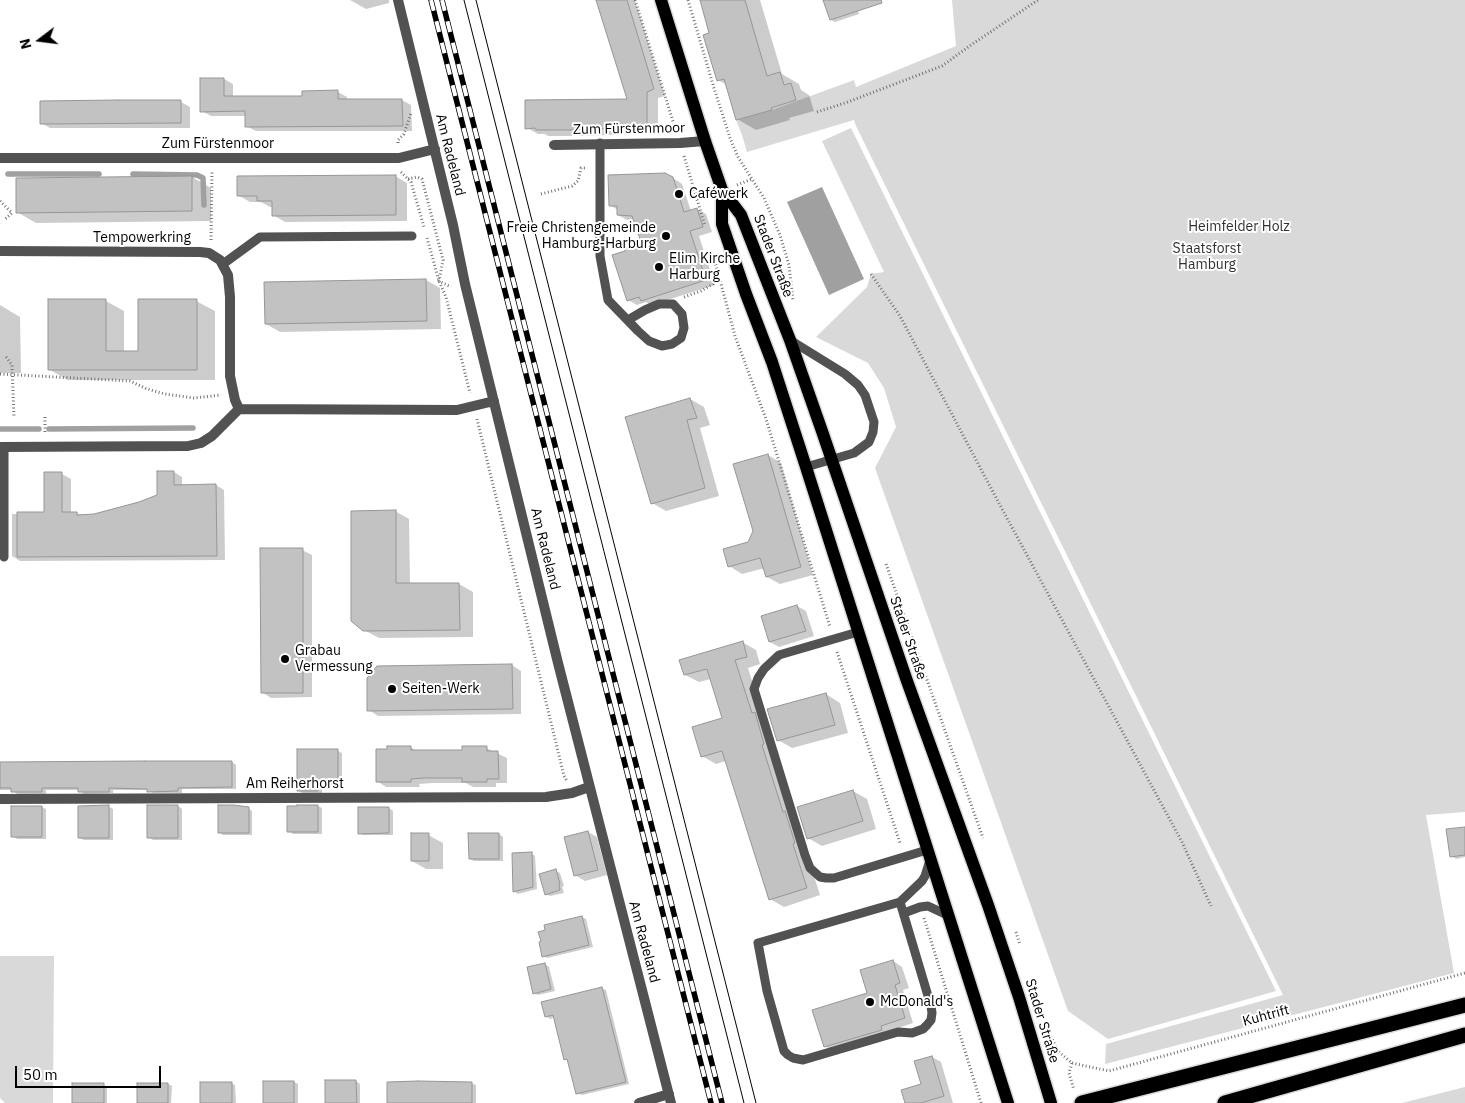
<!DOCTYPE html>
<meta charset="utf-8">
<style>
body{margin:0}
#map{position:relative;width:1465px;height:1103px;overflow:hidden;background:#fff;font-family:"IBM Plex Sans",sans-serif}
canvas{display:block}
.north{position:absolute;left:15px;top:15px;width:50px;height:50px;-webkit-text-stroke:4px #fff;paint-order:stroke;rotate:255deg;font-size:14px;font-weight:700;line-height:20px;text-align:center;color:#000}
.north::after{content:'';display:block;margin:auto;width:18px;height:22px;background:#000;clip-path:polygon(50% 0,100% 100%,50% 72%,0 100%)}
.scale{position:absolute;left:15px;top:1066px;width:146px;height:22px;box-sizing:border-box;border:2px solid #000;border-top:0;padding-left:6px;font-size:15px;line-height:18px;white-space:nowrap;color:#000;-webkit-text-stroke:4px #fff;paint-order:stroke}
</style>
<div id="map">
<canvas width="1465" height="1103"></canvas>
<div class="north">N</div>
<div class="scale">50 m</div>
</div>
<script>
const ctx = document.querySelector('canvas').getContext('2d');
ctx.lineJoin = 'round';
function fillPath(path, color) { ctx.fillStyle = color; ctx.fill(path, 'evenodd'); }
const toPath = rows => new Path2D(rows.map(r => 'M' + r).join(''));
function strokePath(path, color, width, dash) { ctx.strokeStyle = color; ctx.lineWidth = width; ctx.lineCap = dash ? 'butt' : 'round'; ctx.setLineDash(dash || []); ctx.stroke(path); }
function label(font, color, halo, rows, align = 'center') {
  ctx.font = font + ' "IBM Plex Sans",sans-serif'; ctx.lineWidth = 4; ctx.setLineDash([]); ctx.textBaseline = 'middle'; ctx.strokeStyle = halo; ctx.fillStyle = color; for (const [text, x, y, turn = 0] of rows) {
    ctx.save(); ctx.translate(x, y); ctx.rotate((+turn || 0) * Math.PI / 180); ctx.textAlign = isNaN(turn) ? turn : align; if (halo) ctx.strokeText(text, 0, 0); ctx.fillText(text, 0, 0); ctx.restore();
  }
}
const green = toPath([
 [952,0,1465,0,1465,812,1426,815,1454,973,1105,1064,1106,1044,1283,995,856,126,854,120,747,152,742,135,736,120,772,110,854,80,856,87,956,46],
 [851,128,1276,991,1108,1039,1068,1011,875,468,896,427,884,388,868,363,816,337,867,287,871,274,884,272,822,141],
 [0,956,54,956,53,1103,5,1103,0,1098],
 [1465,1087,1465,1103,1402,1103]
]);
const water = toPath([
 [822,187,864,279,829,295,787,202]
]);
const shadow = toPath([
 [350,0,389,0,389,3,366,9],
 [597,0,635,0,665,96,658,98,658,133,581,136,548,136,545,134,538,134,527,128,629,100],
 [701,0,760,0,782,74,799,84,801,90,809,95,814,111,789,118,790,120,756,130,737,119,727,85,718,80,711,34],
 [824,0,855,0,859,14,835,22,831,20],
 [224,79,233,84,233,97,304,97,338,92,347,97,347,101,402,100,411,105,412,131,256,131,246,126,246,116,211,116,202,111],
 [181,102,190,107,190,128,50,128,41,123],
 [395,176,407,183,407,221,285,222,273,215,273,207,270,207,261,202,250,202,238,195],
 [192,177,211,188,211,221,36,223,17,212],
 [673,178,682,184,691,211,697,209,706,214,712,232,699,236,715,285,651,305,646,302,637,305,628,300,626,252,643,243,635,220,627,220,618,215,618,210,610,205],
 [426,280,440,288,441,329,280,332,266,324,265,283],
 [106,301,124,311,124,352,139,352,196,301,215,311,215,380,68,380,50,370],
 [0,305,20,317,21,373,0,373],
 [690,399,704,407,710,425,700,428,719,496,666,511,652,503],
 [768,455,781,463,813,575,780,584,767,577,765,568,742,574,729,566,757,541],
 [174,472,182,477,182,486,216,485,224,490,225,560,20,561,12,556,12,514,45,513,62,474,71,479,71,513,77,513,82,516,94,516,139,503,158,496],
 [395,511,409,519,410,585,459,584,473,592,473,637,379,638,364,630],
 [302,550,312,555,312,697,271,698,262,692],
 [797,606,806,611,814,636,779,647,770,642],
 [742,642,756,650,760,664,748,668,820,895,784,907,770,899,726,761,716,764,702,756,724,719,711,679,699,682,685,675],
 [512,665,521,671,521,714,378,716,369,710],
 [826,694,840,703,848,733,792,748,778,740],
 [410,747,417,751,463,751,486,748,507,758,507,783,496,783,496,787,473,787,466,783,433,783,419,784,420,787,386,787,377,781],
 [298,751,338,751,342,753,342,786,322,786,322,793,302,793,298,790],
 [232,762,236,765,236,789,182,789,182,793,153,793,149,790,113,790,113,793,84,794,80,790,46,790,46,794,17,794,13,791,13,790,0,790,0,763],
 [853,791,867,799,876,829,822,846,808,838],
 [178,806,182,809,182,840,153,840,149,837,149,807],
 [318,806,322,808,322,834,293,834,289,831],
 [42,807,46,809,46,839,17,839,13,836],
 [109,807,113,809,113,840,84,840,80,838],
 [248,808,252,811,252,835,223,835,219,832],
 [389,808,393,811,393,835,363,835,359,833],
 [1465,828,1465,857,1456,859,1452,856],
 [588,832,597,837,607,875,585,881,575,875],
 [499,834,503,837,503,861,474,861,470,859],
 [428,835,443,843,443,869,426,869,412,861],
 [531,853,535,856,537,889,518,894,514,891],
 [556,871,560,873,564,886,562,887,564,893,550,896,546,894],
 [582,917,586,919,593,947,547,958,543,956],
 [893,961,902,967,909,988,903,990,913,1023,890,1031,834,1052,825,1046,869,994],
 [545,964,549,967,555,991,538,995,534,993],
 [601,988,606,990,629,1084,582,1095,577,1093,569,1060,566,1059,555,1017,550,1019,546,1016],
 [932,1057,941,1062,953,1103,906,1103,922,1085],
 [326,1081,356,1081,360,1084,360,1103,326,1103],
 [264,1082,294,1082,298,1084,298,1103,264,1103],
 [231,1083,235,1085,236,1103,202,1103],
 [471,1083,476,1085,476,1103,388,1103],
 [103,1084,107,1087,107,1103,73,1103],
 [168,1084,172,1086,171,1103,138,1103]
]);
const stream = toPath([
 [8,174,99,174],
 [133,174,197,175,203,178,204,205],
 [0,429,39,429],
 [49,429,193,428]
]);
const building = toPath([
 [596,0,627,0,654,89,647,92,647,127,569,130,536,130,535,128,525,129,525,100,627,99,596,0],
 [700,0,745,0,767,76,780,72,784,85,791,83,796,100,771,108,772,110,736,120,724,79,717,81,703,35,709,33,700,0],
 [823,0,881,0,882,3,830,20,823,0],
 [200,78,224,78,224,96,302,96,302,91,338,90,338,99,402,99,403,126,245,127,245,111,200,112,200,78],
 [118,100,181,100,181,123,40,124,40,101,118,100],
 [665,173,673,177,684,212,697,208,703,227,690,231,706,280,641,301,639,297,627,301,612,255,625,251,623,248,641,242,632,216,617,215,617,206,609,206,608,175,665,173],
 [396,175,396,215,272,216,272,201,257,201,257,196,237,196,237,176,396,175],
 [192,176,192,211,16,213,16,178,192,176],
 [426,279,427,321,265,324,264,282,426,279],
 [48,299,106,299,106,351,138,351,138,299,197,299,197,370,48,370,48,299],
 [690,398,697,418,687,420,705,488,651,504,625,417,690,398],
 [768,454,801,567,766,577,760,558,728,567,723,549,748,542,753,531,733,464,768,454],
 [157,471,174,471,174,485,216,484,217,556,17,557,17,512,44,512,44,472,62,472,62,512,77,512,77,515,94,514,139,502,157,495,157,471],
 [396,510,396,583,459,583,460,630,363,631,351,621,351,511,396,510],
 [260,548,303,548,303,693,261,693,260,548],
 [797,605,806,631,769,642,761,616,797,605],
 [743,641,747,657,735,660,752,713,755,712,764,744,762,745,783,812,785,811,795,843,793,844,807,888,769,900,722,751,701,757,692,727,722,718,707,669,684,675,679,660,743,641],
 [512,664,513,709,367,711,367,678,377,666,512,664],
 [826,693,835,725,777,741,767,709,826,693],
 [387,746,411,746,411,750,462,750,462,746,487,746,487,751,498,751,499,779,487,779,487,782,462,782,462,778,423,778,411,779,411,782,376,782,376,749,387,749,387,746],
 [297,749,338,749,338,784,318,784,318,791,297,791,297,749],
 [145,761,232,761,232,787,178,788,178,791,147,792,147,789,109,788,109,792,78,792,78,788,42,788,42,792,11,792,11,788,0,788,0,762,145,761],
 [853,790,863,821,807,839,797,807,853,790],
 [109,805,109,838,78,838,78,806,109,805],
 [147,805,178,805,178,838,147,838,147,805],
 [218,805,234,805,249,807,249,833,218,833,218,805],
 [297,805,318,805,318,832,287,832,287,806,297,806,297,805],
 [11,806,42,806,42,837,11,837,11,806],
 [358,807,389,807,389,833,358,834,358,807],
 [1465,827,1465,855,1450,857,1446,829,1465,827],
 [588,831,598,870,574,876,564,837,588,831],
 [411,833,429,833,429,861,411,861,411,833],
 [468,833,499,833,499,859,469,859,468,833],
 [532,852,533,887,513,892,512,853,532,852],
 [556,869,560,884,559,885,560,890,545,895,539,874,556,869],
 [582,916,589,945,542,957,539,942,541,941,538,932,545,930,544,925,582,916],
 [893,960,900,983,895,985,905,1018,881,1026,882,1030,824,1047,812,1010,867,993,860,970,893,960],
 [545,963,551,989,533,994,527,967,545,963],
 [602,987,626,1082,576,1094,567,1059,564,1060,553,1015,545,1017,541,1002,602,987],
 [932,1056,944,1096,921,1103,905,1103,901,1090,921,1084,914,1061,932,1056],
 [325,1080,356,1080,357,1103,325,1103,325,1080],
 [263,1081,294,1081,294,1103,263,1103,263,1081],
 [418,1081,472,1082,472,1103,387,1103,387,1082,418,1081],
 [200,1082,232,1082,232,1103,200,1103,200,1082],
 [72,1083,104,1083,104,1103,72,1103,72,1083],
 [137,1083,168,1083,168,1103,137,1103,137,1083]
]);
const path = toPath([
 [635,0,676,131],
 [688,0,714,88,730,138,738,157,764,198,780,235,789,265,793,301],
 [817,112,845,103,942,66,971,45,1038,0],
 [398,143,398,140,404,134,411,113],
 [684,156,705,226],
 [401,172,411,182,424,227],
 [408,179,417,177,422,179,443,260,439,281,451,287],
 [737,185,752,179],
 [541,194,572,186,578,181,581,168,587,168],
 [697,199,708,195],
 [0,201,12,213,4,220],
 [427,238,439,281,446,297,470,393],
 [211,240,212,172],
 [713,254,735,336,766,419,830,627],
 [871,274,900,316,1001,507,1182,842,1211,906],
 [684,297,701,291,713,284,717,271],
 [6,357,12,365,14,417],
 [0,374,130,381,147,389,165,394,194,398,221,395],
 [45,417,45,434],
 [477,419,564,776,567,781],
 [886,564,983,838],
 [837,652,900,843],
 [924,918,981,1103],
 [1016,932,1020,945],
 [1046,1027,1058,1051,1072,1063,1069,1073,1074,1090],
 [1072,1063,1109,1071,1465,973]
]);
const lane = toPath([
 [600,143,600,256,608,300,638,331,649,341,662,346,672,344,681,338,684,328,682,314,673,304,659,304,645,310,628,320],
 [223,264,260,237,412,236],
 [790,340,845,374,858,385,865,395,874,422,873,432,869,442,854,453,806,467],
 [4,447,4,557],
 [858,632,779,655,764,669,758,678,754,689,805,855,810,868,820,877,826,878,834,878,927,850],
 [900,902,931,1006,932,1013,931,1020,927,1025,923,1029,912,1033,898,1032,803,1060,793,1058,788,1055,784,1051,767,991,758,943,900,902,922,881,925,876,930,860],
 [904,913,920,907,928,906,947,915]
]);
const street = toPath([
 [398,0,453,225,465,284,558,663,671,1103],
 [554,145,680,143,705,141],
 [0,158,399,158,435,149],
 [0,251,200,252,209,253,220,260,228,275,230,297,230,376,235,400,239,409],
 [0,447,188,446,201,443,212,436,239,409,457,410,494,401],
 [0,799,546,797,572,793,589,787],
 [639,1103,669,1094]
]);
const primary = toPath([
 [661,0,705,141,722,190,741,215,790,340,823,434,907,681,988,905,1019,997,1051,1103],
 [722,190,722,224,746,294,772,362,806,467,1008,1103]
]);
const highway = toPath([
 [1082,1103,1465,1005],
 [1225,1103,1465,1035]
]);
const tram = toPath([
 [464,0,744,1103],
 [476,0,756,1103]
]);
const rail = toPath([
 [431,0,711,1103],
 [442,0,722,1103]
]);
const markers = [
 [679,194,5,"#000"],
 [666,236,5,"#000"],
 [659,267,5,"#000"],
 [285,659,5,"#000"],
 [392,689,5,"#000"],
 [870,1002,5,"#000"]
];
const streetNames = [
 ["Zum Fürstenmoor",629,129,-1],
 ["Zum Fürstenmoor",218,144],
 ["Am Radeland",450,155,76],
 ["Tempowerkring",142,238],
 ["Stader Straße",773,256,69],
 ["Am Radeland",545,549,76],
 ["Stader Straße",908,638,71],
 ["Am Reiherhorst",295,784],
 ["Am Radeland",644,942,75],
 ["Kuhtrift",1266,1016,-15],
 ["Stader Straße",1042,1021,73]
];
const poiNames = [
 ["Caféwerk",689,194],
 ["Freie Christengemeinde",656,228,"right"],
 ["Hamburg-Harburg",656,244,"right"],
 ["Elim Kirche",669,259],
 ["Harburg",669,275],
 ["Grabau",295,651],
 ["Vermessung",295,667],
 ["Seiten-Werk",402,689],
 ["McDonald's",880,1002]
];
const parkNames = [
 ["Heimfelder Holz",1239,227],
 ["Staatsforst",1207,249],
 ["Hamburg",1207,265]
];
fillPath(green, '#d9d9d9');
fillPath(water, '#a0a0a0');
fillPath(shadow, '#0003');
strokePath(stream, '#a0a0a0', 5.5);
fillPath(building, '#c2c2c2');
strokePath(building, '#969696', 1);
strokePath(primary, '#dbdbdb', 15);
strokePath(highway, '#dbdbdb', 18);
strokePath(path, '#747474', 3, [1, 2.5]);
strokePath(lane, '#525252', 9);
strokePath(street, '#525252', 10);
strokePath(primary, '#000', 12);
strokePath(highway, '#000', 15);
strokePath(tram, '#000', 1);
strokePath(rail, '#000', 5.5);
strokePath(rail, '#fff', 4, [11]);
for (const [x, y, r, color] of markers) { const dot = new Path2D(); dot.arc(x, y, r, 0, 2 * Math.PI); ctx.fillStyle = color; ctx.fill(dot); strokePath(dot, '#fff', 2); }
label('14px', '#000', '#fff', streetNames);
label('14px', '#000', '#fff', poiNames, 'left');
label('14px', '#303030', '#fff', parkNames);
</script>
